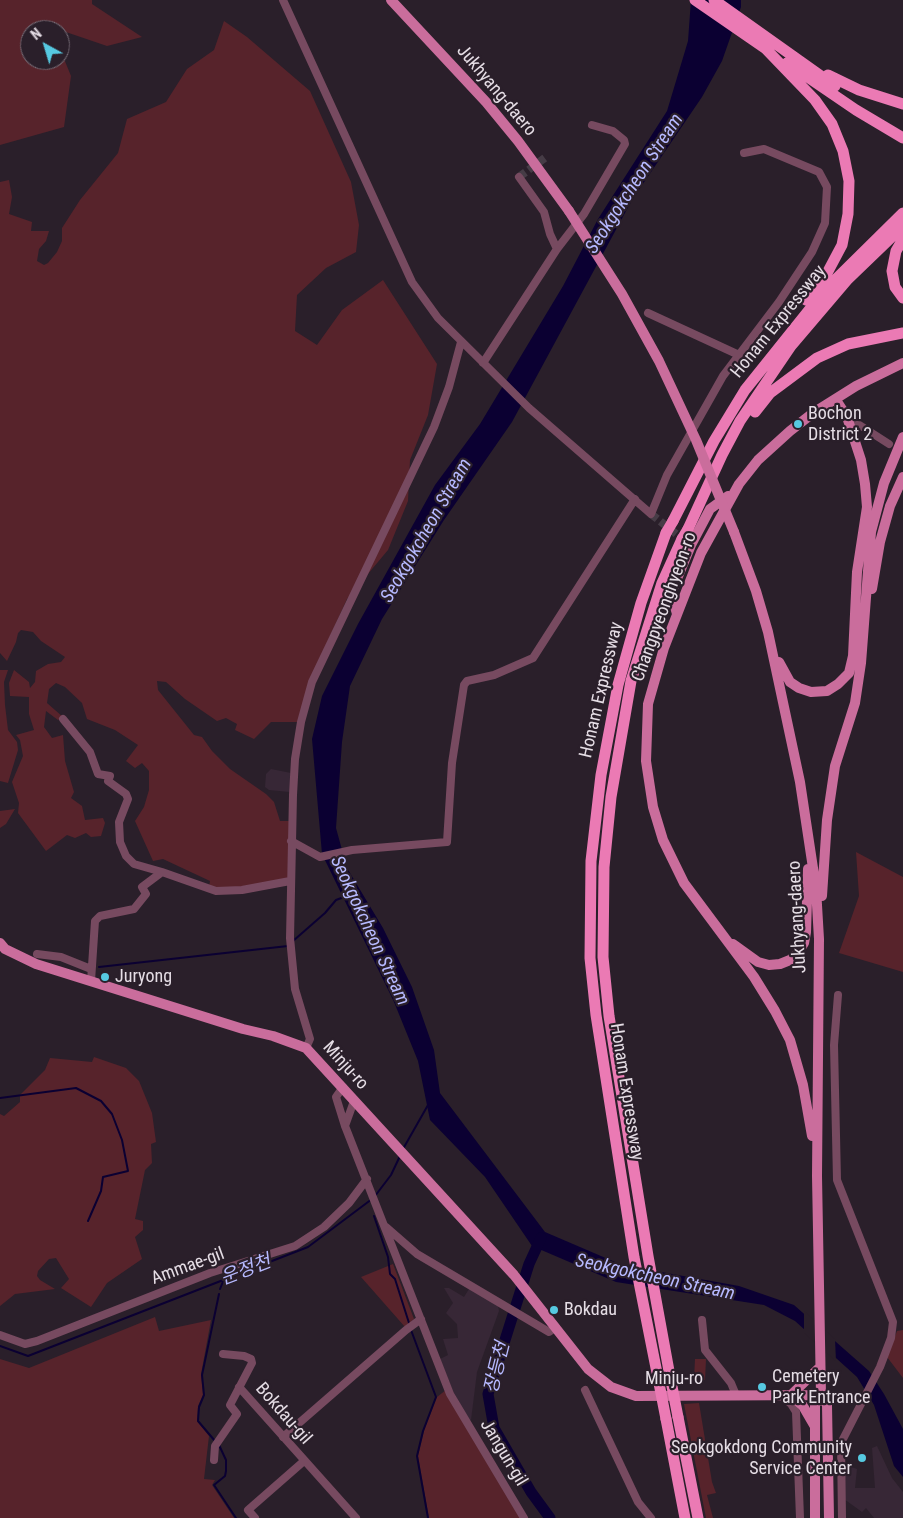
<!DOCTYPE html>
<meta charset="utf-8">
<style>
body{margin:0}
#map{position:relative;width:903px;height:1518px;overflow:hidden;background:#2a1f2a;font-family:"Roboto Condensed",sans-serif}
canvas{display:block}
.north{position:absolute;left:20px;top:20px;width:50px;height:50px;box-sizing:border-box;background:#2a1f2a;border:1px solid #756b75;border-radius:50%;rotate:321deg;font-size:14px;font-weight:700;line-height:20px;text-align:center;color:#e5dde5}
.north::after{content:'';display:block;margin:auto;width:18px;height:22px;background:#56c9e1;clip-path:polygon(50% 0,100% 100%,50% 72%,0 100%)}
</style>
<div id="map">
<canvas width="903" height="1518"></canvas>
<div class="north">N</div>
</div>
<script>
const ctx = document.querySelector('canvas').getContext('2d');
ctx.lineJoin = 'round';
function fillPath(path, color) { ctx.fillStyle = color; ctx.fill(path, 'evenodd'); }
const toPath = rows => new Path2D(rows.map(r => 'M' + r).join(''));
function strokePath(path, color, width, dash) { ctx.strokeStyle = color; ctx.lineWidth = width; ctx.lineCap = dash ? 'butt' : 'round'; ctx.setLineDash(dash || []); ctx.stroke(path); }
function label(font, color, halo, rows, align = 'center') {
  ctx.font = font + ' "Roboto Condensed","Noto Sans KR",sans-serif'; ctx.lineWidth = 4.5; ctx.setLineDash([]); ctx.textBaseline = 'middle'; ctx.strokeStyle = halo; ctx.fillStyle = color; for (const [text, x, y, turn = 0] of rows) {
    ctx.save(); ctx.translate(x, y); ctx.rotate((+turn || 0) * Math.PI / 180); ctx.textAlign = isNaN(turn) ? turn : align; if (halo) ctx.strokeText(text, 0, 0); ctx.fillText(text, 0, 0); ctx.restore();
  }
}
const built = toPath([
 [271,769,291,773,290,792,269,790,265,787,266,774],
 [444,1288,449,1288,464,1297,469,1289,498,1305,499,1311,477,1372,471,1420,468,1419,453,1391,440,1359,448,1355,443,1339,458,1338,457,1324,446,1313,453,1303],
 [877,1446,892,1478,903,1492,903,1518,874,1518,866,1508,862,1512,844,1499,844,1464,857,1469,855,1488,875,1488,872,1448]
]);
const green = toPath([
 [0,0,92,0,92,4,142,37,107,46,60,30,30,30,30,60,60,60,60,49,71,76,64,127,0,145],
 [224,21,247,37,310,91,351,182,359,225,356,252,326,268,297,295,295,331,317,345,342,310,383,280,437,364,428,415,410,460,408,501,388,550,347,599,310,680,299,722,271,722,254,739,235,730,237,724,226,718,217,721,185,699,166,682,157,681,158,690,194,735,202,737,212,751,230,769,266,794,274,802,280,821,290,821,288,880,232,889,209,887,210,881,163,859,153,861,135,821,144,807,149,790,149,771,142,763,135,768,126,761,138,745,115,730,87,719,82,703,65,687,56,683,49,689,47,703,63,717,58,720,46,711,44,727,52,738,63,735,65,761,74,792,71,798,82,806,85,820,103,818,105,823,101,836,91,837,86,833,75,838,67,835,46,851,18,813,19,803,12,782,23,756,20,740,16,735,34,730,29,714,29,697,10,696,9,683,14,670,29,682,30,688,35,682,36,671,48,664,61,662,65,657,41,641,33,632,21,630,18,633,16,642,7,661,0,653,0,182,9,180,12,197,9,214,32,222,31,231,49,231,46,241,39,249,37,261,44,265,48,263,57,252,62,241,62,228,80,200,118,153,127,119,166,102,187,69,214,50],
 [0,670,8,670,4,682,5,705,8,730,17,742,18,750,8,783,0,781],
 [15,809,6,824,0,828,0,811],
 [856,852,903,877,903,972,839,953,859,896],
 [94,1057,126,1068,139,1081,152,1113,156,1142,151,1144,152,1163,145,1170,135,1219,143,1221,143,1230,135,1237,142,1259,107,1283,91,1307,61,1288,69,1279,56,1258,49,1259,38,1271,37,1276,40,1280,55,1289,15,1294,0,1306,0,1114,4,1116,20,1102,20,1095,45,1070,50,1058,92,1062],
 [393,1264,414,1319,405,1327,361,1277],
 [155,1317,159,1331,211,1320,201,1374,203,1395,198,1406,197,1421,209,1436,204,1479,215,1480,212,1485,234,1518,0,1518,0,1359,29,1368],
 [903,1330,903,1378,887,1357,897,1331],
 [695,1359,706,1359,705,1380,694,1380],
 [446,1390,522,1518,429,1518,418,1456,424,1431,437,1397],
 [699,1403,712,1482,716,1493,707,1495,713,1518,706,1518,684,1404]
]);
const water = toPath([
 [691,0,741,0,741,7,722,61,702,97,632,200,512,422,444,520,382,619,350,686,342,742,336,828,347,868,383,928,412,987,434,1050,440,1093,545,1232,622,1265,739,1286,794,1305,869,1371,884,1394,903,1429,903,1477,894,1466,874,1405,857,1377,795,1321,764,1305,616,1282,532,1246,485,1177,430,1120,418,1061,394,1002,322,854,312,739,322,696,358,624,435,485,480,424,563,286,598,219,667,111,688,41]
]);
const pier = toPath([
 [804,1311,835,1339,836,1361,804,1333]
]);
const stream = toPath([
 [293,941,325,913,336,900,344,897],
 [99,967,288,946],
 [0,1098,76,1088,101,1101,112,1114,122,1140,128,1171,103,1177,101,1191,88,1221],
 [403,1149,428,1105],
 [375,1196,391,1175,400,1156],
 [374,1216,388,1257,390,1274,395,1279,409,1323],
 [220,1289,224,1279],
 [411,1330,436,1397,423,1431,417,1456,428,1518],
 [0,1346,28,1356,308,1247,372,1199],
 [215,1441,198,1421,199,1407,204,1395,202,1375,219,1294],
 [219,1445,226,1460,226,1471,225,1476,214,1485,236,1518]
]);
const river = toPath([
 [541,1238,529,1264,488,1394,494,1428,531,1492,550,1518]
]);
const minorTunnel = toPath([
 [519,177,546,157],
 [651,514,685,541]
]);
const minor = toPath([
 [283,0,412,282,438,318,529,408,651,514,667,475,723,376,779,302,812,252,825,223,827,187,819,172,764,149,744,153],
 [519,177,544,212,550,234,557,249],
 [648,313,739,355],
 [483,363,557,249,584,214,625,144,624,140,613,131,592,125],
 [847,417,889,444],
 [63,719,90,752,98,774,110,776,108,781,126,794,128,799,119,822,120,842,126,856,134,864,162,872],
 [291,841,320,857,352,850,447,842,452,763,464,685,467,681,494,675,533,658,635,499],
 [37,954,61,957,91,969],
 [91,981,95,921,100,916,134,909,146,894,142,887,162,872,216,891,242,890,290,881],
 [838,995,834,1045,837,1180,893,1322,891,1338,880,1367,841,1443,842,1518],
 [306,1048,310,1039,295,989,290,938,293,795,295,759,301,722,312,682,434,427,449,387,461,342],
 [343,1087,336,1097,345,1126,450,1394,524,1518],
 [345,1126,354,1101],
 [386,1227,417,1254,549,1332,556,1327],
 [702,1320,705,1350,731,1383,736,1395],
 [0,1335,25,1344,37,1341,210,1273,295,1246,324,1227,349,1203,367,1179],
 [239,1387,356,1518],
 [585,1390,638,1502,651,1518],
 [780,1395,791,1404,796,1412,800,1518],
 [283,1437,406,1330,421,1319],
 [214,1460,215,1446,237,1414,230,1405,252,1363,251,1359,244,1356,223,1354],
 [255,1518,248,1510,304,1461]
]);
const major = toPath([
 [391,0,486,102,518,141,569,211],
 [734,532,756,591,768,632,800,782,816,888,819,939,817,1176,821,1395,827,1405,829,1518],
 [872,589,880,542,890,506,903,477],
 [677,614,671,593,691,545,710,509,728,496],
 [779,662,790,682,799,688,811,692,827,691,838,684,849,673,853,656,857,572,867,507,865,484,861,460,847,417,836,400],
 [822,896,827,820,835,766,855,703,861,663,871,532,884,483,903,437],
 [0,943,5,949,36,964,243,1029,273,1036,306,1048,514,1275,588,1369,611,1387,636,1396,821,1395],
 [733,944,758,962,769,965,780,964,790,960,798,953,804,943,806,932,808,869],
 [812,1136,803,1085,790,1040,775,1011,754,977,684,883,663,840,653,807,646,761,648,704,664,648,701,553,739,484,758,460,790,431,813,413,856,386,903,363],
 [791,1395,820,1367],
 [791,1395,803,1406,814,1425],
 [815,1518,815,1405,821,1395]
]);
const highway = toPath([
 [695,0,769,51],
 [714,0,835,86],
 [764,47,815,100,832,124,843,151,849,181,848,214,842,245,825,277,806,300],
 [787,63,856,110,903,138],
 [828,75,859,90,903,104],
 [903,239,896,251,892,271,895,287,903,298],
 [755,412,770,393,817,358,848,344,903,333],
 [673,521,714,441,745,390,826,289,903,213],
 [688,529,722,455,740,421,791,346,848,279,903,226],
 [669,1371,648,1256,609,1016,603,957,604,867,611,797,631,681,662,583,682,539],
 [657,1373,634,1257,596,1015,590,958,591,861,601,775,618,685,641,603,666,533],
 [678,1417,698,1518],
 [666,1419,685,1518]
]);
const majorBridge = toPath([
 [569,211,622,294,659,361,696,440,734,532]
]);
const highwayBridge = toPath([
 [666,533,673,521],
 [682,539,688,529],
 [669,1371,678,1417],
 [657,1373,666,1419]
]);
const markers = [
 [798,424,5,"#56c9e1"],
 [105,977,5,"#56c9e1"],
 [554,1310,5,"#56c9e1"],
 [762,1387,5,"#56c9e1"],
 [862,1458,5,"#56c9e1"]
];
const streetNames = [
 ["Jukhyang-daero",496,91,50],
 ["Honam Expressway",779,322,-51],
 ["Changpyeonghyeon-ro",665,607,-70],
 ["Honam Expressway",602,690,-77],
 ["Jukhyang-daero",798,917,-93],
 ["Minju-ro",345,1066,48],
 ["Honam Expressway",626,1092,81],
 ["Ammae-gil",188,1267,-20],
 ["Minju-ro",674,1379],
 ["Bokdau-gil",283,1414,49],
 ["Jangun-gil",503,1453,59]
];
const poiNames = [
 ["Bochon",808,414],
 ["District 2",808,435],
 ["Juryong",115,977],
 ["Bokdau",564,1310],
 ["Cemetery",772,1377],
 ["Park Entrance",772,1398],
 ["Seokgokdong Community",852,1448,"right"],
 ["Service Center",852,1469,"right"]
];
const waterNames = [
 ["Seokgokcheon Stream",635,184,-57],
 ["Seokgokcheon Stream",427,531,-60],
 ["Seokgokcheon Stream",369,931,65],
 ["운정천",246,1271,-21],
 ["Seokgokcheon Stream",655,1278,12],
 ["장등천",498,1368,-76]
];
fillPath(built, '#372736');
fillPath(green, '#57232b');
fillPath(water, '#0b0032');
fillPath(pier, '#2a1f2a');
strokePath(stream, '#0b0032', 2);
strokePath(river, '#0b0032', 11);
strokePath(minorTunnel, '#463c46', 8, [8, 4]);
strokePath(minor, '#774a60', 8);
strokePath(major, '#ca6d9c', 10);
strokePath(highway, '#eb7ab4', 11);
strokePath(majorBridge, '#ca6d9c', 10);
strokePath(highwayBridge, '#eb7ab4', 11);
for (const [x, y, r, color] of markers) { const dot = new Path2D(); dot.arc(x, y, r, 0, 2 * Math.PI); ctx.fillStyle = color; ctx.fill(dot); strokePath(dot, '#2a1f2a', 2); }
label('18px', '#e5dde5', '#2a1f2a', streetNames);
label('18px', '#e5dde5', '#2a1f2a', poiNames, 'left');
label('italic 19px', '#b6b9ff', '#2a1f2a', waterNames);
</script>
